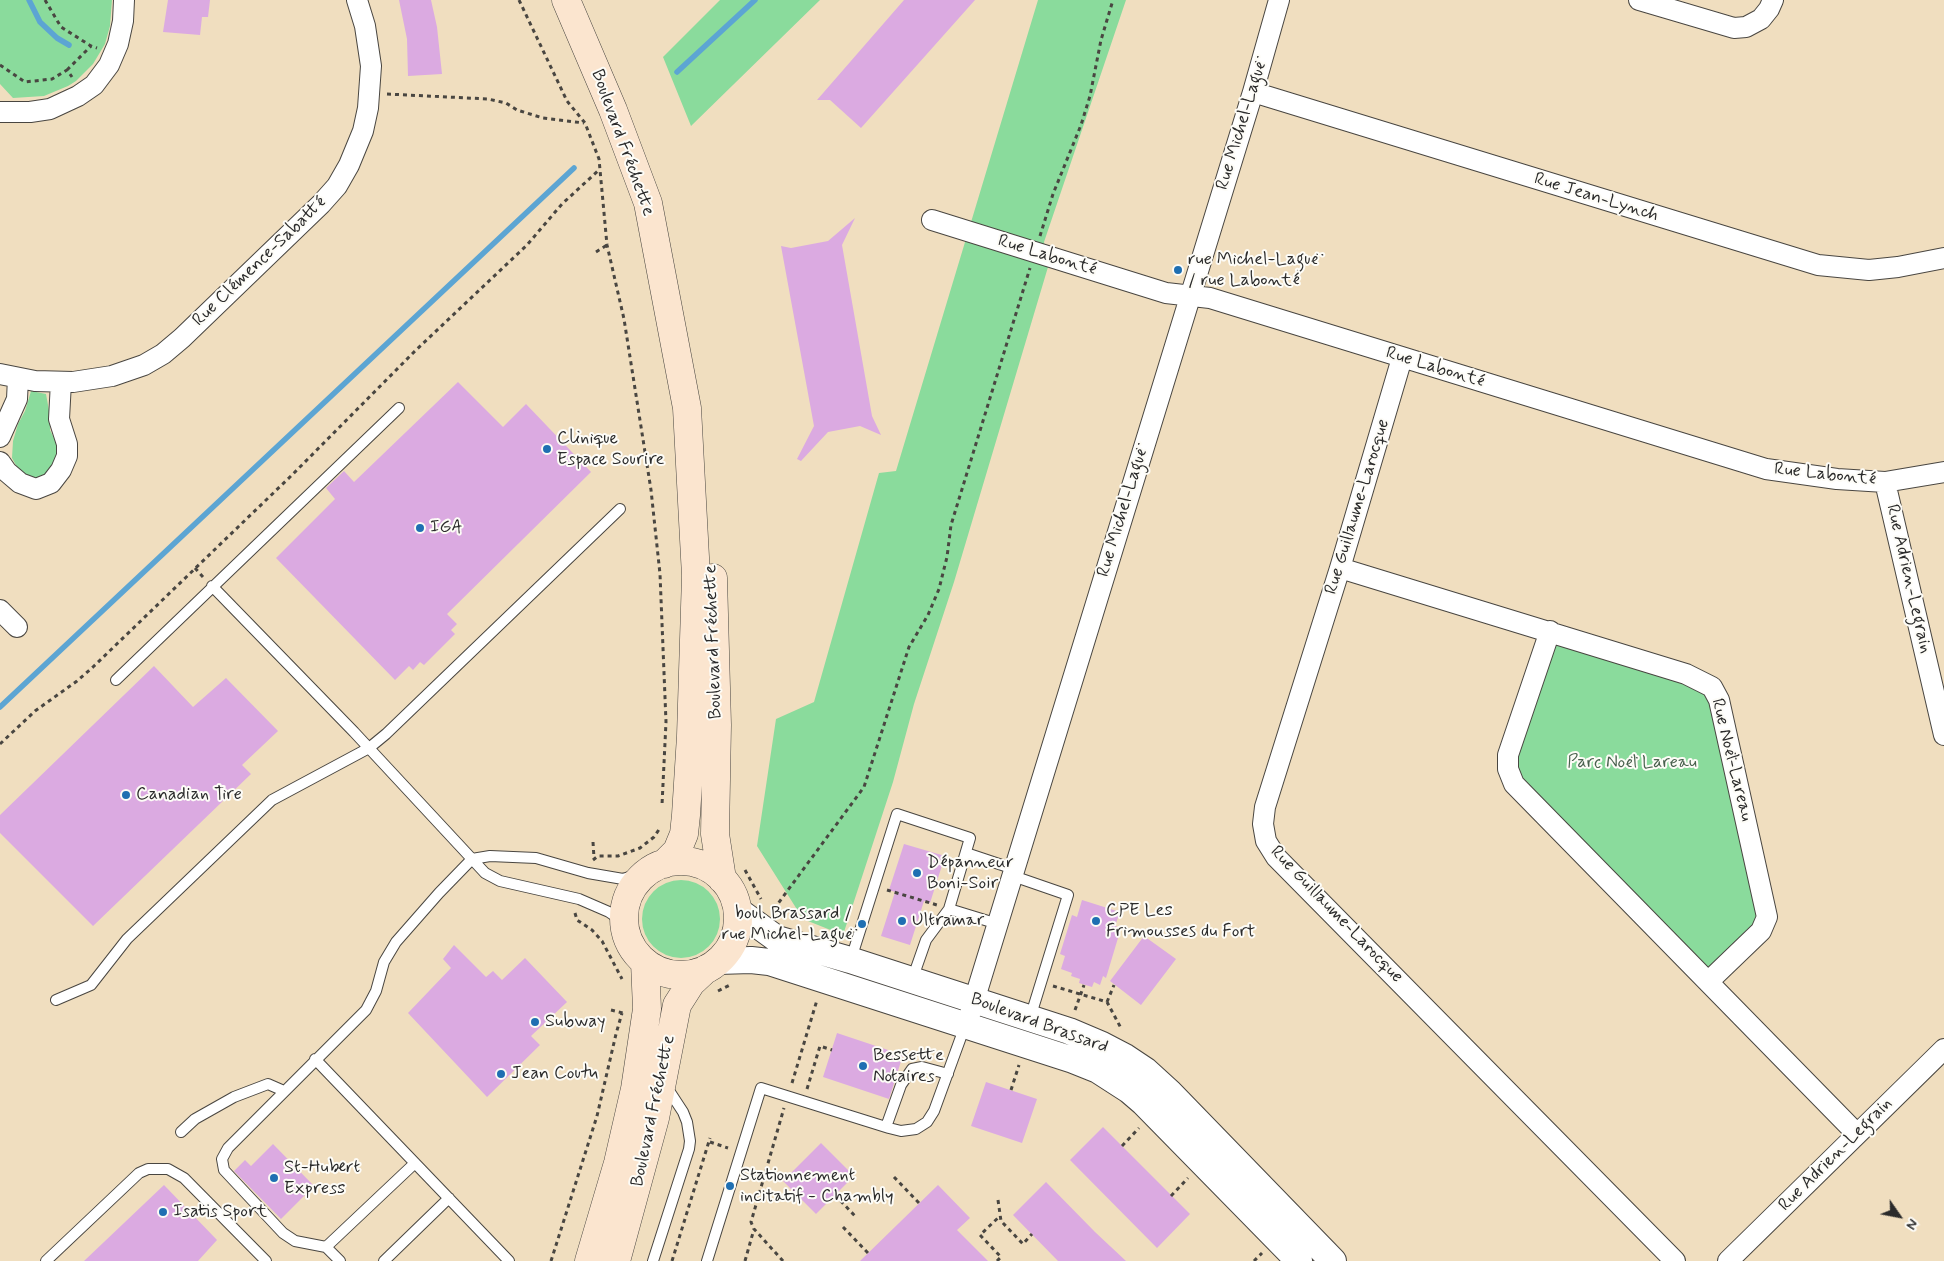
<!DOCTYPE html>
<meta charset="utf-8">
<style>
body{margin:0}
#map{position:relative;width:1944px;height:1261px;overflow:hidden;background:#f0debf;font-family:Mynerve,sans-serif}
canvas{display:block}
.north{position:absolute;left:1874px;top:1191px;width:50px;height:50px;-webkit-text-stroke:4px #fdfcf7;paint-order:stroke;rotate:123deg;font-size:14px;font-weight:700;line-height:20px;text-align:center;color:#2b2b2b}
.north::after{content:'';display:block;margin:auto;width:18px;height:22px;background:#2b2b2b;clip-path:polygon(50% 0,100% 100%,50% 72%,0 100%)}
</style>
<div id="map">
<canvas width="1944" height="1261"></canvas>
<div class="north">N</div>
</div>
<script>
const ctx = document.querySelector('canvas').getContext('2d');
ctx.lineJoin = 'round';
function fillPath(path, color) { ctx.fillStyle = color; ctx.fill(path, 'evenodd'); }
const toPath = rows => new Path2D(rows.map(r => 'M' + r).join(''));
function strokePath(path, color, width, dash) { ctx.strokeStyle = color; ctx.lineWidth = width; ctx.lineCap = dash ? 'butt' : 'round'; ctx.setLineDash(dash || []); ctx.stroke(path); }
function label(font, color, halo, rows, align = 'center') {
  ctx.font = font + ' Mynerve,sans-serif'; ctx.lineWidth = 4; ctx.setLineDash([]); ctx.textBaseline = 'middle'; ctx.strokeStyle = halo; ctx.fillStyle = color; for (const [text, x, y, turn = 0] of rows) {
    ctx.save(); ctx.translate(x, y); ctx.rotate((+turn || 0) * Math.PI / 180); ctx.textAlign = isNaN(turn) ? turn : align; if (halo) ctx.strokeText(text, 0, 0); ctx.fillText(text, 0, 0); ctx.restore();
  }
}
const green = toPath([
 [0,0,112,0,110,26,105,44,93,64,76,81,68,86,44,96,13,98,0,84],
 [720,0,820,0,691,126,663,57],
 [1038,0,1126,0,1044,242,1048,267,954,582,914,704,893,782,843,935,803,919,757,846,776,719,814,702,879,473,896,471],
 [31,391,46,394,50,416,50,430,57,444,59,457,51,472,40,479,27,475,18,469,12,458,13,441,18,424,25,411],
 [1554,630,1722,686,1762,920,1714,982,1529,805,1509,760],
 '642 919a39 39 0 1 1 78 0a39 39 0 1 1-78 0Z'
]);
const stream = toPath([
 [29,0,40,22,57,38,69,45],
 [677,72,755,0],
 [0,707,574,168]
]);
const building = toPath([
 [168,0,210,0,208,17,202,17,200,35,163,32],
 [399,0,431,0,437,27,442,74,408,76,407,39],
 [904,0,975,0,861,128,830,100,817,100],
 [855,218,842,245,872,416,881,435,860,426,828,432,801,461,797,459,814,426,781,246,791,248,828,241],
 [458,382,503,427,526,404,591,472,447,614,457,624,451,630,455,634,424,665,420,662,413,670,409,666,395,680,276,558,335,499,326,488,344,471,354,482],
 [154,666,193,707,226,678,278,731,242,765,251,774,93,926,0,833,0,815],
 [904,844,945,856,930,903,924,901,910,945,881,936,895,892,889,890],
 [1082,900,1120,912,1115,926,1121,928,1106,978,1103,976,1100,985,1094,982,1092,987,1079,983,1080,979,1071,976,1072,973,1061,969,1065,956,1060,954,1072,915,1077,917],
 [1144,936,1176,959,1141,1005,1110,981],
 [454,945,486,977,493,971,502,980,525,958,567,1002,531,1036,540,1045,487,1097,408,1013,451,968,443,959],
 [837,1033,903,1055,889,1099,823,1077],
 [986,1082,1037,1099,1022,1143,971,1126],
 [1103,1127,1190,1214,1157,1248,1070,1160],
 [821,1143,854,1176,816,1214,783,1181],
 [273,1144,314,1186,281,1219,234,1171,245,1160,251,1166],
 [1046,1182,1095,1232,1126,1261,1058,1261,1013,1215],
 [164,1185,217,1240,198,1261,84,1261],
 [938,1185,970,1218,957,1230,988,1261,860,1261]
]);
const path = toPath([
 [45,0,61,27,91,46,97,48],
 [519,0,567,101,585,123,599,159,607,245,624,319,651,490,660,574,666,722,662,805],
 [0,65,25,82,52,79,67,70,72,77],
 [67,70,91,46],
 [387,94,488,99,506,103,517,110,543,118,584,123],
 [1040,236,1053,194,1081,125,1090,96,1101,40,1113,0],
 [596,252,607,245],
 [195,568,203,577],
 [0,744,35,711,77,681,93,667,292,475,416,350,527,245,562,204,600,169],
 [593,842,594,858],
 [593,860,598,856,618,856,640,848,654,837,660,828],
 [745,870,761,899],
 [887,890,937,905],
 [774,909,864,787,909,647,928,615,939,589,947,557,951,525,1030,268],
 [575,913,577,920,592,930,602,941,622,979],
 [1053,986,1107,1002,1122,1030],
 [718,991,732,984],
 [1107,1002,1114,985],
 [611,1010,623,1013],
 [1075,1010,1084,985],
 [792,1083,817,1000],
 [807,1089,820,1046,832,1050],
 [1011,1090,1019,1065],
 [710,1142,728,1148],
 [1122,1146,1139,1128],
 [894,1177,919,1203],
 [835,1195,855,1216],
 [1171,1196,1188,1178],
 [998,1200,1001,1221,1023,1244,1032,1234],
 [843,1227,868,1253],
 [551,1261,597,1116,616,1034,622,1013],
 [672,1261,710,1138],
 [745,1261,754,1229],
 [783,1261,754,1229,751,1222,784,1108],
 [997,1261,1001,1257,980,1235,1000,1216],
 [1254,1261,1262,1253]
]);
const service = toPath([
 [212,586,354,732,485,873,500,881,579,899,609,912,624,922],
 [116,680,399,408],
 [966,853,1014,869],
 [1013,876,1068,895,1030,1018],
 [949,909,998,924],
 [851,959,897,814,970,838,949,909,926,940,912,980],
 [56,1000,91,985,127,939,272,800,369,748,386,734,620,509],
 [315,1059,509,1261],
 [886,1127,901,1085,912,1069,922,1067,948,1074],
 [181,1132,195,1119,234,1097,268,1084,284,1091],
 [326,1247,415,1163],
 [46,1261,139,1173,148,1169,168,1169,184,1178,266,1261],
 [340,1261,326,1247,295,1241,283,1233,224,1170,222,1159,228,1148,366,1010,376,991,384,962,396,942,439,893,472,859,490,856,536,858,588,873,623,879,651,870],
 [384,1261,449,1198],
 [653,1261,689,1149,690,1141,687,1122,683,1112,666,1086],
 [707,1261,761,1088,889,1128,901,1131,916,1129,927,1122,934,1111,965,1026]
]);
const minor = toPath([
 [1639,0,1734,28,1746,27,1761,19,1769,9,1773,0],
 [1253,92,1818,265,1869,270,1898,267,1944,258],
 [0,112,30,112,50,109,78,96,94,85,109,65,118,44,123,21,124,0],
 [932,220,1166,293,1210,298,1766,469,1837,479,1885,482,1944,472],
 [1402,358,1340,568,1265,807,1263,824,1266,841,1276,857,1675,1261],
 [0,374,35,381,73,382,112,376,144,365,163,354,182,338,321,204,337,186,349,165,363,131,368,108,371,66,365,26,357,0],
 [0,437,17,399,18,378],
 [0,462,7,472,20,483,36,489,51,483,61,470,67,456,67,444,59,419,61,382],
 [1885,482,1944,735],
 [1340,568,1686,674,1712,687,1719,700,1767,917,1761,931,1709,981],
 [0,610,17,627],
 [1550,631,1508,755,1508,769,1514,784,1857,1134],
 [970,1014,1253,92,1279,0],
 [1728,1261,1944,1049]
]);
const tertiary = toPath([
 [737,910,777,939,850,960,1069,1031,1102,1045,1125,1057,1146,1071,1169,1092,1333,1261],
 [718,961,751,960,769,962,1073,1060,1098,1070,1129,1090,1143,1102,1299,1261]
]);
const secondary = toPath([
 [566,0,613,110,648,203,687,408,696,576,691,736,686,815,684,834,677,851,664,864],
 [713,578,717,725,715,834,722,879],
 '624 918a57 57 0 1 1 114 0a57 57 0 1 1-114 0Z',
 [589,1261,618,1163,635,1089,647,1009,645,962],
 [616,1261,655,1118,677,1005,691,983,706,969]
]);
const markers = [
 [1178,270,5,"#1f6fb2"],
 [547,449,5,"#1f6fb2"],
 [420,528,5,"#1f6fb2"],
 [126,795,5,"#1f6fb2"],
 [917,873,5,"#1f6fb2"],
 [902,921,5,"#1f6fb2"],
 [1096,921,5,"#1f6fb2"],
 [862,924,5,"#1f6fb2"],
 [535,1022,5,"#1f6fb2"],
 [863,1066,5,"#1f6fb2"],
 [501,1074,5,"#1f6fb2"],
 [274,1178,5,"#1f6fb2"],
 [730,1186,5,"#1f6fb2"],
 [163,1212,5,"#1f6fb2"]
];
const streetNames = [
 ["Rue Michel-Laguë",1242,126,-73],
 ["Boulevard Fréchette",622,143,70],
 ["Rue Jean-Lynch",1596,198,17],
 ["Rue Labonté",1047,256,17],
 ["Rue Clémence-Sabatté",260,262,-44],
 ["Rue Labonté",1435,368,17],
 ["Rue Labonté",1825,475,6],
 ["Rue Guillaume-Larocque",1358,507,-73],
 ["Rue Michel-Laguë",1123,513,-73],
 ["Rue Adrien-Legrain",1908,579,77],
 ["Boulevard Fréchette",714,642,-92],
 ["Rue Noël-Lareau",1731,760,76],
 ["Rue Guillaume-Larocque",1336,915,46],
 ["Boulevard Brassard",1039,1024,20],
 ["Boulevard Fréchette",654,1111,-78],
 ["Rue Adrien-Legrain",1836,1155,-45]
];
const poiNames = [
 ["rue Michel-Laguë",1188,260],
 ["/ rue Labonté",1188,281],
 ["Clinique",557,439],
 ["Espace Sourire",557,460],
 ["IGA",430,528],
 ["Canadian Tire",136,795],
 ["Dépanneur",927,863],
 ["Boni-Soir",927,884],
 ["CPE Les",1106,911],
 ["Frimousses du Fort",1106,932],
 ["boul. Brassard /",852,914,"right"],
 ["rue Michel-Laguë",852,935,"right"],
 ["Ultramar",912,921],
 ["Subway",545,1022],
 ["Bessette",873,1056],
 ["Notaires",873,1077],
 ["Jean Coutu",511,1074],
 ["St-Hubert",284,1168],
 ["Express",284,1189],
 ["Stationnement",740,1176],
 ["incitatif - Chambly",740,1197],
 ["Isatis Sport",173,1212]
];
const parkNames = [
 ["Parc Noël Lareau",1632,763]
];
fillPath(green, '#8adb9c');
strokePath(stream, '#5ca5d3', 5.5);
fillPath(building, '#dbaae1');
strokePath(service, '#494641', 12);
strokePath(minor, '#494641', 22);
strokePath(tertiary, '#494641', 28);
strokePath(secondary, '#494641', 29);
strokePath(path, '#494641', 3, [4, 4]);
strokePath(service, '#fff', 10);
strokePath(minor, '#fff', 20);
strokePath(tertiary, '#fff', 26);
strokePath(secondary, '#fbe5cf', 28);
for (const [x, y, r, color] of markers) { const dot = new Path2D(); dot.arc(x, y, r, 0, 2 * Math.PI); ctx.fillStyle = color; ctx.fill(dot); strokePath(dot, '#fdfcf7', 2); }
label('18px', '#2b2b2b', '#fdfcf7', streetNames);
label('18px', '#2b2b2b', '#fdfcf7', poiNames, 'left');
label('18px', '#48604d', '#fdfcf7', parkNames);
</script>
